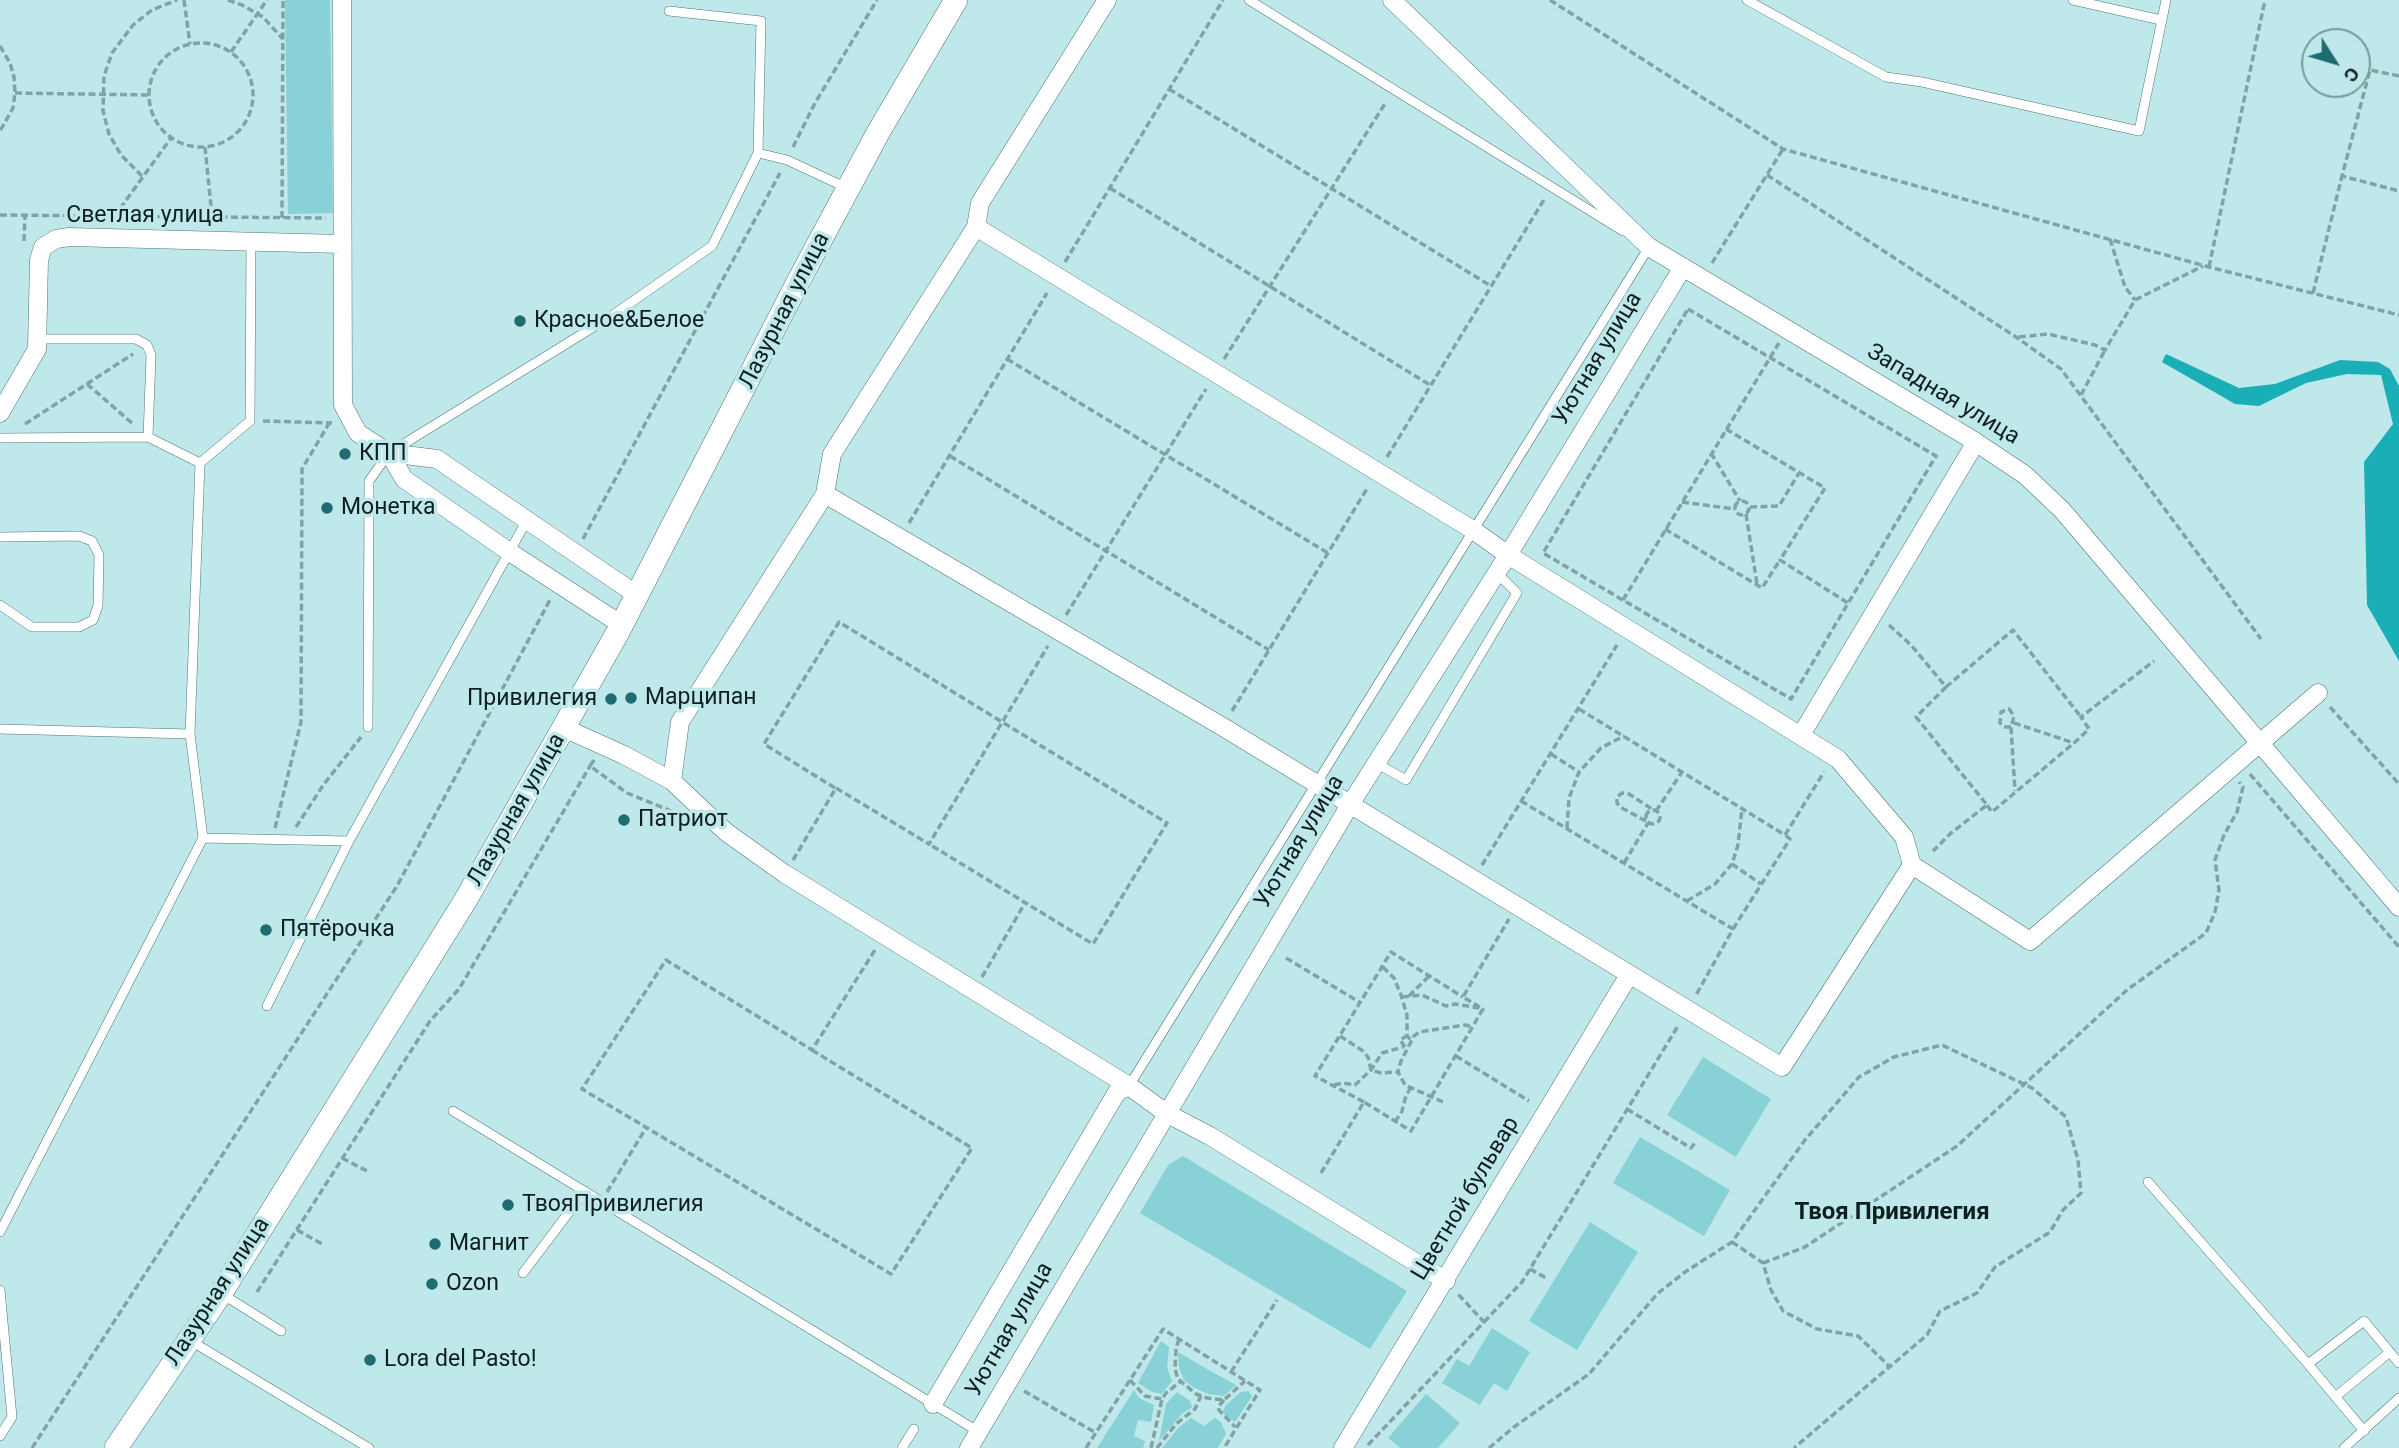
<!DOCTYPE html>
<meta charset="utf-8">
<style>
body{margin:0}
#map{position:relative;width:2399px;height:1448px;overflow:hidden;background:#bfe8eb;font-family:Roboto,sans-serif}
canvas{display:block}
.north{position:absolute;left:2301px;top:28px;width:70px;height:70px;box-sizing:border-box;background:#bfe8eb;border:2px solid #79989a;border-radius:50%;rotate:127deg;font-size:19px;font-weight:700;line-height:28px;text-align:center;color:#0f1f20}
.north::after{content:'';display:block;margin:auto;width:24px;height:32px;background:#1e6b70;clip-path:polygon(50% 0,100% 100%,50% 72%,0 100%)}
</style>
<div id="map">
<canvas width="2399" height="1448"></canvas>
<div class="north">С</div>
</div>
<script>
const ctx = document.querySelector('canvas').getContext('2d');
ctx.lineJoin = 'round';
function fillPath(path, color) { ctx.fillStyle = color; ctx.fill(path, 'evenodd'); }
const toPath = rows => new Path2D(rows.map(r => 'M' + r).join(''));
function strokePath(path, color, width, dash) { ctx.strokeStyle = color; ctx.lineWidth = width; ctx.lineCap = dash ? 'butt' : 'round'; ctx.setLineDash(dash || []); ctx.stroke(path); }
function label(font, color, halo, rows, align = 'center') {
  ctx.font = font + ' Roboto,sans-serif'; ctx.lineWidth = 7; ctx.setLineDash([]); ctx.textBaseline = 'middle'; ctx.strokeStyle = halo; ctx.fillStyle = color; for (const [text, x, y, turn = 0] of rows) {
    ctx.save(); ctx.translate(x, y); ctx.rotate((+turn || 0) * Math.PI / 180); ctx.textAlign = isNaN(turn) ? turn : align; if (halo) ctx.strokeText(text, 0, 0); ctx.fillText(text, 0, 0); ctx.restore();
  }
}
const green = toPath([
 [285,0,330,0,333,213,288,214],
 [1703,1057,1771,1099,1736,1157,1667,1115],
 [1640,1137,1730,1190,1704,1236,1613,1183],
 [1183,1156,1407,1291,1370,1349,1140,1213,1168,1165],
 [1590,1222,1638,1252,1577,1350,1529,1321],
 [1492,1328,1530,1352,1507,1391,1494,1383,1480,1405,1442,1383,1457,1359,1469,1366],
 [1161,1341,1169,1347,1167,1368,1172,1381,1162,1394,1152,1392,1138,1383],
 [1178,1352,1207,1369,1236,1385,1224,1396,1208,1394,1193,1387,1184,1380,1179,1368],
 [1134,1390,1139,1398,1154,1405,1151,1422,1138,1420,1134,1436,1145,1441,1143,1448,1097,1448],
 [1248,1391,1252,1396,1235,1422,1226,1417,1223,1411,1226,1405,1241,1392],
 [1177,1392,1190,1401,1192,1407,1182,1414,1159,1441,1166,1404],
 [1426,1394,1460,1423,1438,1448,1400,1448,1388,1438],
 [1191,1418,1204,1426,1215,1418,1221,1422,1226,1434,1218,1448,1162,1448,1178,1428]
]);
const water = toPath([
 [2166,354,2239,388,2275,384,2340,360,2378,362,2390,369,2399,386,2399,661,2367,605,2364,462,2393,424,2381,375,2347,374,2306,383,2259,406,2235,404,2162,362]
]);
const path = toPath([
 [184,0,190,44],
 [228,0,242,5,263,17,283,39],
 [1550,0,1783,149,2209,267,2399,315],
 '149 95a52 52 0 1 1 104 0a52 52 0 1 1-104 0Z',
 [0,46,10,63,14,77,15,93,13,108,0,131],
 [231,52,267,0],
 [2399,76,2370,70,2342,176,2399,191],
 [1169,89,1491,286],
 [15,93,149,95],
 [205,147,212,216],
 [793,147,815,103,877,0],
 [1767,175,2016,337,2061,369,2261,639],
 [142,176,121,155,109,134,103,111,104,76,112,53,133,25,152,10,177,0],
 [1110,188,1430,385],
 [0,215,326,218],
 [114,217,171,138],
 [282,218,283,0],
 [2110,239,2125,287,2135,300],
 [24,241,25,215],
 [1065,262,1223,0],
 [1712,263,1783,149],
 [2209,267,2265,0],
 [2313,293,2342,176],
 [1688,309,1936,456,1791,699,1543,553,1688,309],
 [2019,337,2048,334,2095,345,2105,350,2135,300,2203,266],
 [1007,359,1328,553],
 [1224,359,1386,102],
 [87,384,133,424],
 [2081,395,2105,350],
 [263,421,332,423],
 [25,424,133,354],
 [1726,429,1825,488,1780,560,1848,603],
 [1711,453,1740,501],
 [950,456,1269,650],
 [1387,457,1545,198],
 '1735 508a7 7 0 1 1 14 0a7 7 0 1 1-14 0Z',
 [1682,502,1735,509],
 [1750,507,1779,506,1799,473],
 [1746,514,1757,584],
 [909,523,1047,293],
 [1665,529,1762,588,1780,560],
 [583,539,780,173],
 [1623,600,1779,343],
 [1066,615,1206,389],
 [1889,625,1911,645,1946,687,1916,717,1987,805,1951,833,1933,851],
 [1946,687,2013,630,2081,717],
 [2330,707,2399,784],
 [1579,709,1785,835,1824,772],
 [1232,711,1368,487],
 [2014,723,2074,743],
 [2011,727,2004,727,2000,723,2001,712,2009,709,2014,716,2011,727,2015,791],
 [1551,754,1579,772],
 [594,760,590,766,627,793,681,815],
 [2250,774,2399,947],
 [835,788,764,744,839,622,1167,823,1093,944,929,844],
 [1521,801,1733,929,1696,995],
 [1987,805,1992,812,2074,743,2089,729,2081,717,2154,661],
 '1646 817a7 7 0 1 1 14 0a7 7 0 1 1-14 0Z',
 [1656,811,1682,772],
 [1646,821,1620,807,1617,803,1617,797,1622,793,1629,794,1655,811],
 [296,827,324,784,361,737],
 [275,828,301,722,302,469,331,420],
 [1567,828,1569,798,1579,772,1601,748,1624,736],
 [793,860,836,788,929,844,1048,646],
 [1624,863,1648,823],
 [1732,864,1761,884],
 [1482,865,1617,645],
 [1687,901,1715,884,1732,864,1738,845,1742,809],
 [1733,929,1790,839,1785,835],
 [1286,958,1361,1003],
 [1383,967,1394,978,1401,995,1407,1015,1407,1036,1411,1040],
 [982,977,1025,903],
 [1409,996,1429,976],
 [1402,997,1422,995,1446,1006,1455,1004,1479,1008],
 [1340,1036,1363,1051,1368,1057,1371,1070,1381,1073,1398,1072],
 [1405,1047,1400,1040,1407,1036],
 [812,1050,972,1148,891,1274,582,1089,666,960,812,1050,875,950],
 [1456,1056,1529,1101],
 [1334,1085,1343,1083,1355,1085,1371,1070,1382,1053,1403,1047],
 [1364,1102,1315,1076,1391,952,1463,997],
 [1443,1102,1405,1085,1398,1072,1401,1061,1414,1036,1419,1032,1465,1025,1473,1027],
 [1627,1109,1691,1148,1696,1142],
 [1395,1122,1402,1111,1406,1096,1410,1089],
 [342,1158,367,1171],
 [1321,1173,1364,1102,1411,1131,1483,1009,1463,997,1509,919],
 [607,1192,646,1128],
 [297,1230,324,1245],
 [1732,1242,1763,1263,1771,1290,1783,1311,1817,1329,1858,1336,1889,1366],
 [1763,1263,1805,1247,1957,1146,2127,990,2206,933,2215,912,2219,890,2215,860,2224,835,2237,812,2243,787,2239,782],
 [1530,1269,1548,1279],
 [257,1292,430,1021,459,989,590,766],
 [1484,1322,1522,1282,1678,1026],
 [1179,1339,1176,1349,1175,1369,1178,1379,1196,1394,1207,1398,1224,1400,1245,1381],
 [1231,1372,1277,1300],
 [1130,1380,1145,1396,1162,1399],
 [1024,1391,1096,1433],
 [1224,1400,1218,1407,1219,1410,1235,1427],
 [1368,1445,1484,1322,1457,1293],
 [32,1448,397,886,551,598],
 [1086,1448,1163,1329,1260,1390,1224,1448],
 [1151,1448,1162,1399,1166,1393,1180,1382],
 [1157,1448,1176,1424,1195,1409,1201,1396],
 [1489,1448,1514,1427,1589,1374,1657,1294,1685,1272,1732,1242,1805,1140,1859,1077,1894,1057,1942,1045,2032,1088,2066,1117,2078,1160,2081,1193,2063,1210,2050,1232,1995,1267,1977,1293,1940,1311,1927,1335,1794,1448]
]);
const service = toPath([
 [1249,0,1623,231],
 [1747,0,1886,77,1922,82,2139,131,2166,0],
 [2073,0,2161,20],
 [669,11,761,21,758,153,787,160,847,188],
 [251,241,250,421,200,463,190,734,203,838,349,841],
 [37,339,136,339,147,345,151,355,148,437,200,463],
 [0,438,148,437],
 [0,537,79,536,92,541,99,555,98,606,93,620,79,627,32,627,0,605],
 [368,727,369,481,389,453,613,315,712,246,758,153],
 [0,729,190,734],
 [1376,763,1406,780,1517,593,1496,572],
 [267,1006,349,841,527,520],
 [1129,1086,1649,247,1646,245],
 [453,1111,979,1432],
 [2148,1182,2308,1364,2364,1431],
 [0,1232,203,838],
 [523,1273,585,1191],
 [0,1290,12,1417,0,1436],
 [222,1294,281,1331],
 [191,1341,369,1448],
 [2308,1364,2364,1321,2399,1363],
 [2335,1397,2390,1352],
 [902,1448,914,1429],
 [2344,1448,2399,1398]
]);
const minor = toPath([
 [342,0,343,405,358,433,389,453],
 [1107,0,980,203,976,227,832,454,825,494,680,722,672,781,726,832,785,874,1129,1086,1166,1113,1210,1136,1446,1281],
 [1392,0,1649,247,1971,439,2025,475,2062,510,2399,907],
 [976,227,1473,530,1508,555,1838,759,1904,837,1912,865,2030,941,2318,693],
 [0,413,37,349,39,260,43,247,56,239,69,237,342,244],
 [825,494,1223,727,1782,1067,1912,865],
 [622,625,508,551,404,479,389,453,437,459,637,595],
 [564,728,624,755,672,781],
 [1801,735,1976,442],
 [933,1404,1117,1092,1129,1086],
 [969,1448,1351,803,1508,555,1683,267],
 [1343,1448,1629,975]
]);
const tertiary = toPath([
 [116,1448,221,1293,465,901,618,632,799,280,879,131,956,0]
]);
const markers = [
 [520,321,7,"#1e6b70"],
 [345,454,7,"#1e6b70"],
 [327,508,7,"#1e6b70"],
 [631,698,7,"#1e6b70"],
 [611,699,7,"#1e6b70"],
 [624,820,7,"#1e6b70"],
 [266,930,7,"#1e6b70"],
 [508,1205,7,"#1e6b70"],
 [435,1244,7,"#1e6b70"],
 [432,1284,7,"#1e6b70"],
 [370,1360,7,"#1e6b70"]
];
const streetNames = [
 ["Светлая улица",145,216],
 ["Лазурная улица",785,311,-63],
 ["Уютная улица",1598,359,-59],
 ["Западная улица",1943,395,31],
 ["Лазурная улица",517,810,-60],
 ["Уютная улица",1300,842,-59],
 ["Цветной бульвар",1466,1199,-59],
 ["Лазурная улица",218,1292,-57],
 ["Уютная улица",1010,1330,-60]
];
const poiNames = [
 ["Красное&Белое",534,321],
 ["КПП",359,454],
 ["Монетка",341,508],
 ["Марципан",645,698],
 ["Привилегия",597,699,"right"],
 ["Патриот",638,820],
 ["Пятёрочка",280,930],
 ["ТвояПривилегия",522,1205],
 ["Магнит",449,1244],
 ["Ozon",446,1284],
 ["Lora del Pasto!",384,1360]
];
const neighbourhoodNames = [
 ["Твоя Привилегия",1892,1213]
];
fillPath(green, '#88d1d6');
fillPath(water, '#1aaeb7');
strokePath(service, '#4e7376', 10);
strokePath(minor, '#4e7376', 19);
strokePath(tertiary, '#4e7376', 24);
strokePath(path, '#82a2a5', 3.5, [7, 3.5]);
strokePath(service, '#fff', 9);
strokePath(minor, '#fff', 18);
strokePath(tertiary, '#fff', 23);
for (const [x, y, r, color] of markers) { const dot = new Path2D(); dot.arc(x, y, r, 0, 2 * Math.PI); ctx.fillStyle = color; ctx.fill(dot); strokePath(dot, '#bfe8eb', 2.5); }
label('23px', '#0f1f20', '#bfe8eb', streetNames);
label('23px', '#0f1f20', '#bfe8eb', poiNames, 'left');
label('bold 24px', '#0f1f20', '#bfe8eb', neighbourhoodNames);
</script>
